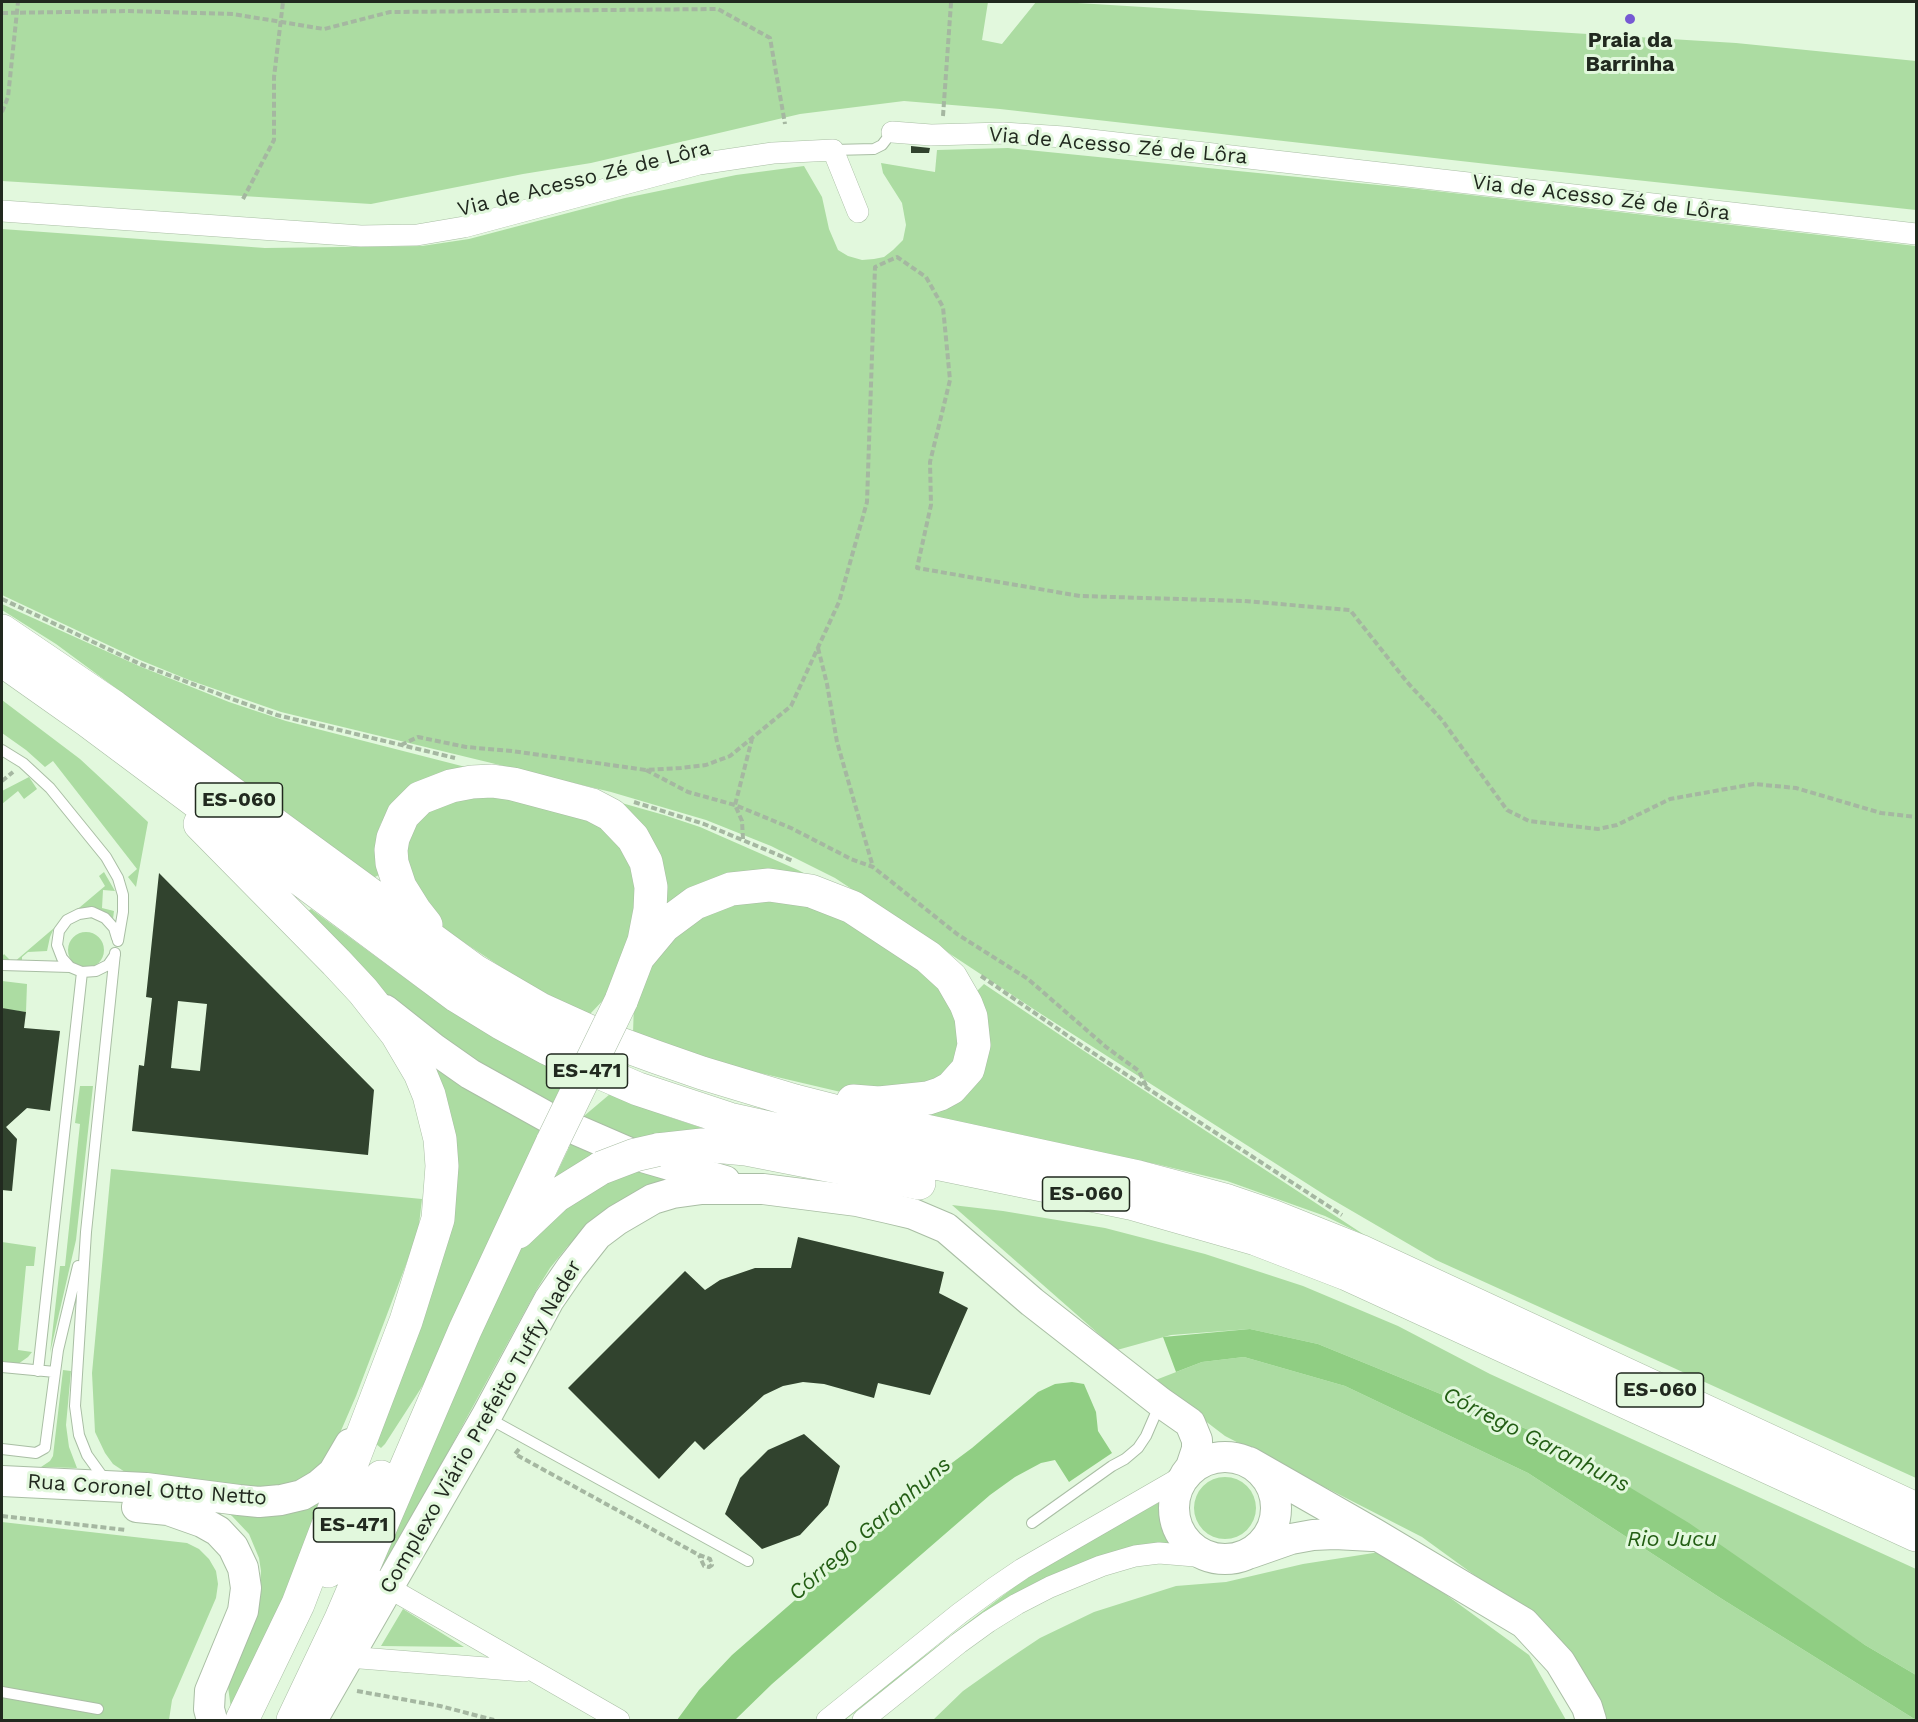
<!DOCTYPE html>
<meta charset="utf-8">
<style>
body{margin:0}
#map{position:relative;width:1918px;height:1722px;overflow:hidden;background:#e2f8dd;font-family:"Work Sans",sans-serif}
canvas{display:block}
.frame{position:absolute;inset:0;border:3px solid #21291f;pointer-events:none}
</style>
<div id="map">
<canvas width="1918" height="1722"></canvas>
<div class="frame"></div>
</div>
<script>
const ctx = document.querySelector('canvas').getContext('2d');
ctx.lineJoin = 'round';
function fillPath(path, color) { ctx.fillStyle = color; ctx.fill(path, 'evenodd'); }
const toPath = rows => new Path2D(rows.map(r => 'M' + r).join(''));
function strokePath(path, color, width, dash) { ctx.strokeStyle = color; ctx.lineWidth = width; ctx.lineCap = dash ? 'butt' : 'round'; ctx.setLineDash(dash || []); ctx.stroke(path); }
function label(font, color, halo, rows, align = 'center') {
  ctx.font = font + ' "Work Sans",sans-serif'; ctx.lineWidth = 6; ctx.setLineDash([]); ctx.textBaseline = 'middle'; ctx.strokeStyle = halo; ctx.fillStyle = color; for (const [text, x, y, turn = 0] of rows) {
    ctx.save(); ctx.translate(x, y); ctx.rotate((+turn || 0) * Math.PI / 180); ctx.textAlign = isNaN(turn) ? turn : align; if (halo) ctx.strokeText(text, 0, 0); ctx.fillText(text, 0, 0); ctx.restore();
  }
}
const green = toPath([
 [2,2,988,2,982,40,1002,44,1036,2,1061,2,1736,43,1916,61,1916,210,1505,166,1000,109,904,101,800,114,591,163,523,174,371,204,2,181],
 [1008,148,1418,189,1916,246,1916,1478,1436,1260,1328,1197,1038,1012,835,878,771,846,706,820,611,792,281,712,189,680,140,660,2,595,2,229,265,248,422,246,469,239,625,198,736,175,804,166,822,197,829,229,838,250,848,256,862,260,874,259,884,257,893,250,903,240,906,225,902,203,883,173,881,163,935,172,937,150],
 [2,604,139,666,229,702,286,721,489,773,389,811,381,823,377,835,379,875,373,878,56,644,2,610],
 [2,700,80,759,148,822,136,887,128,877,137,869,53,761,45,767,26,750,2,733],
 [29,777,37,789,24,799,18,791,2,804,2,791],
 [474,790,609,824,643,894,610,993,590,1014,549,995,510,973,438,925,403,868,411,817],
 [590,794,664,815,700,827,798,870,845,895,669,910],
 [104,872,115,891,103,890,102,908,114,911,113,919,73,913,105,886,99,876],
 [808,898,940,980,966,1040,944,1080,845,1093,709,1061,633,1034,634,1002,658,949,726,901],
 [311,909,443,1006,562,1072,560,1107,440,1354,425,1382,385,1444,381,1448,376,1444,456,1154,308,911],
 [54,928,50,937,47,951,28,952,22,957,22,965,2,963,2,957,4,954,13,963],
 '68 950a18 18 0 1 1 36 0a18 18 0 1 1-36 0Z',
 [2,981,27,984,26,1012,4,1009,2,1006],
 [984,984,1081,1049,1366,1236,1325,1216,1227,1181,1156,1164,927,1118,925,1111,941,1106,977,991],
 [80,1086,93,1086,76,1240,50,1353,60,1266,65,1266,80,1124,75,1123],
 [610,1094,669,1117,720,1134,719,1163,671,1177,648,1187,586,1229,567,1247,550,1268,537,1289,334,1661,484,1326,584,1116],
 [111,1169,422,1199,418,1233,356,1396,330,1456,321,1468,293,1484,260,1487,128,1474,113,1464,105,1453,95,1432,92,1373],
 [952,1205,1003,1211,1105,1228,1205,1254,1303,1286,1398,1326,1490,1374,1916,1569,1916,1675,1865,1645,1546,1437,1318,1344,1250,1329,1171,1335,1117,1350],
 [2,1242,36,1247,34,1266,26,1266,18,1350,32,1352,28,1357,18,1364,2,1363],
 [1244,1357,1345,1386,1528,1473,1722,1599,1916,1720,1602,1720,1599,1711,1554,1633,1422,1537,1225,1436,1153,1381,1202,1362],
 [63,1370,71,1371,66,1425,69,1447,77,1468,41,1467,50,1461,53,1456],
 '1194 1508a31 31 0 1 1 62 0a31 31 0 1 1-62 0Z',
 [333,1495,231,1708,228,1687,230,1675,259,1597,261,1571,259,1558,249,1534,232,1516,222,1509],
 [1163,1500,1171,1543,1146,1545,1107,1554,1067,1569,1040,1581,973,1622,845,1720,841,1720,1018,1584,1060,1558],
 [2,1522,187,1543,199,1549,209,1559,216,1571,218,1584,216,1598,172,1700,169,1720,2,1720],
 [1380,1552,1405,1565,1529,1655,1566,1720,933,1720,963,1691,1004,1662,1040,1638,1094,1612,1176,1586,1226,1582,1303,1564],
 [403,1609,464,1647,381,1646]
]);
const water = toPath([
 [1250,1329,1318,1344,1546,1437,1689,1523,1865,1645,1916,1675,1916,1720,1722,1599,1528,1473,1345,1386,1244,1357,1202,1362,1176,1372,1163,1337],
 [1072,1382,1084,1384,1096,1412,1098,1431,1112,1453,1069,1482,1055,1460,1041,1463,1015,1477,990,1495,772,1684,735,1720,677,1720,699,1690,732,1655,887,1520,937,1474,972,1448,1038,1392,1055,1384]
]);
const building = toPath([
 [911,146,930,148,929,153,911,153],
 [159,873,374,1090,368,1155,132,1131,139,1065,144,1066,152,998,146,997],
 [178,1001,207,1004,200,1071,171,1068],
 [2,1008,26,1012,24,1028,60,1031,50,1111,27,1108,6,1127,17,1139,12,1191,2,1190],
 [798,1237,944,1272,939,1293,968,1308,930,1395,878,1383,874,1398,824,1384,803,1382,783,1386,764,1395,704,1450,695,1441,659,1479,568,1388,685,1271,705,1290,720,1280,755,1268,791,1268],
 [804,1434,840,1466,828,1505,800,1535,762,1549,725,1514,740,1478,768,1450]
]);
const path = toPath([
 [2,13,129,11,233,14,324,29,390,12,718,9,770,38,785,124],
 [2,112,8,97,18,2],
 [943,116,951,3],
 [243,199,274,140,274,77,283,2],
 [2,599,140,664,232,699,277,715,455,758],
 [818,648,827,684,837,742,873,867],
 [401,745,418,737,466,747,512,751,646,770,681,768,706,765,730,756,791,706,839,602,867,502,875,267,897,257,926,277,943,307,950,380,930,462,931,505,917,568,1080,596,1244,601,1350,610,1407,682,1442,720,1507,810,1529,821,1598,829,1617,825,1670,799,1754,784,1796,788,1881,813,1916,817],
 [646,770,688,792,735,805,791,828,851,859,873,867,957,934,1028,979,1106,1047,1139,1071,1147,1088],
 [2,781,13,772],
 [634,802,704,824,793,861],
 [743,839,742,821,735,805,752,739],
 [981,976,1084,1047,1342,1215],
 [519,1449,515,1454,699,1555,710,1559,712,1565,709,1567,704,1566,699,1555],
 [2,1516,126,1530],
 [357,1691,440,1706,494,1720]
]);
const lane = toPath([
 [833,150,874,149,882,145,892,132],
 [2,750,23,763,50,788,106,857,118,878,123,895,123,912,118,941],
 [115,955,108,965,96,971,82,972,70,967,62,958,57,945,59,931,67,920,79,914,92,912,105,918,114,928,117,938],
 [2,965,70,967],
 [2,1367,55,1372],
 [38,1371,82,972],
 [488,1418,748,1561],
 [2,1449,36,1453,45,1448,58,1350,78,1266],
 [105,1480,87,1455,79,1435,75,1406,86,1232,115,953],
 [1032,1523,1112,1466,1125,1459,1138,1448,1146,1436,1159,1406],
 [2,1692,98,1709]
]);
const street = toPath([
 [892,132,931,135,1003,133,1064,137,1916,234],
 [2,211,361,236,417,235,464,227,699,164,773,153,833,150,858,212],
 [377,1581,619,1720],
 [348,1657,524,1671],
 [827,1720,960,1613,994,1588,1022,1569,1185,1475],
 [863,1720,959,1643,988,1622,1017,1604,1050,1587,1101,1566,1135,1556,1159,1553,1207,1557]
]);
const secondary = toPath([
 [385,1010,433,1048,470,1074,549,1118,632,1154,725,1181],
 '1174 1508a51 51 0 1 1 102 0a51 51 0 1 1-102 0Z',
 [1249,1462,1375,1534,1524,1623,1560,1662,1587,1707,1591,1720],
 [2,1481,146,1488,239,1500,259,1502,281,1500,302,1495,319,1485,333,1473,350,1444],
 [137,1507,168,1510,202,1522,218,1531,233,1547,243,1568,246,1588,243,1611,210,1691,209,1709,212,1720],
 [1251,1553,1291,1539,1313,1535,1335,1534,1372,1536],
 [312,1720,486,1417,549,1300,571,1268,597,1235,617,1220,653,1199,673,1193,702,1189,763,1189,857,1201,888,1208,913,1214,946,1228,1032,1302,1160,1402,1190,1423,1197,1440,1197,1449,1191,1467,1185,1475]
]);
const primary = toPath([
 [2,631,114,707,475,971,540,1009,604,1038,656,1057,702,1073,795,1101,842,1113,1138,1177,1228,1201,1272,1216,1360,1251,1916,1509],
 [2,660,87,720,457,996,501,1023,547,1048,594,1070,638,1089,729,1119,833,1142,1130,1203,1256,1239,1347,1274,1916,1535],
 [200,824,336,962,363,991,397,1034,420,1073,429,1095,440,1139,442,1166,438,1219,406,1321,298,1604,242,1720],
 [426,925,415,911,400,887,392,863,391,850,393,838,403,815,420,798,451,786,472,782,492,781,513,784,592,805,611,815,633,838,646,862,651,887,650,910,644,941,621,1001],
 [639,956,664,926,695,903,731,889,769,885,811,891,852,907,928,957,951,978,966,1004,971,1017,974,1045,968,1069,951,1088,940,1094,928,1098,879,1103,853,1101],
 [657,1150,702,1145,746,1149,919,1183],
 [518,1232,556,1196,601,1168],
 [328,1571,381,1477],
 [293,1720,341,1619,465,1330,553,1141]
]);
const primaryBridge = toPath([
 [553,1141,621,1001],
 [601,1168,635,1155,657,1150]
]);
const markers = [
 [1630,19,6,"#7659d3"]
];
const shields = [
 [239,800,87],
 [587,1071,81],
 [1086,1194,87],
 [1660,1390,87],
 [354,1525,81]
];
const shieldNames = [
 ["ES-060",239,800],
 ["ES-471",587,1071],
 ["ES-060",1086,1194],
 ["ES-060",1660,1390],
 ["ES-471",354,1525]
];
const poiNames = [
 ["Praia da",1630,41],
 ["Barrinha",1630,65]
];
const streetNames = [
 ["Via de Acesso Zé de Lôra",1118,146,5],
 ["Via de Acesso Zé de Lôra",584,179,-14],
 ["Via de Acesso Zé de Lôra",1601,198,7],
 ["Complexo Viário Prefeito Tuffy Nader",481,1427,-60],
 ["Rua Coronel Otto Netto",147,1490,4]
];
const waterNames = [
 ["Córrego Garanhuns",1536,1440,27],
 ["Córrego Garanhuns",870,1529,-41],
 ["Rio Jucu",1672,1540]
];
fillPath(green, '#acdca2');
fillPath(water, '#90ce83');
fillPath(building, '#31432e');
strokePath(lane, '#a9bea4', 12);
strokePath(street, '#a9bea4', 22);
strokePath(secondary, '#a9bea4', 32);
strokePath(primary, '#a9bea4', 34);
strokePath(path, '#a5b7a1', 4, [6, 3]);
strokePath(lane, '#fff', 10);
strokePath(street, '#fff', 21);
strokePath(secondary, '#fff', 30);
strokePath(primary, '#fff', 33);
strokePath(primaryBridge, '#a9bea4', 34, []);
strokePath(primaryBridge, '#fff', 33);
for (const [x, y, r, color] of markers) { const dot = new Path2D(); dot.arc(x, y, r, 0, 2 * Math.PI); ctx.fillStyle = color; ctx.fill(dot); strokePath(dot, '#e2f8dd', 2); }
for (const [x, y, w] of shields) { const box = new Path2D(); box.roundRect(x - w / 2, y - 17, w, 34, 4.5); ctx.fillStyle = '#e2f8dd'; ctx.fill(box); strokePath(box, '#21291f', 1.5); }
label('bold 20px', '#21291f', null, shieldNames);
label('bold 21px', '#21291f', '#e2f8dd', poiNames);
label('21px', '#21291f', '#e2f8dd', streetNames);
label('italic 22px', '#235e14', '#e2f8dd', waterNames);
</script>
